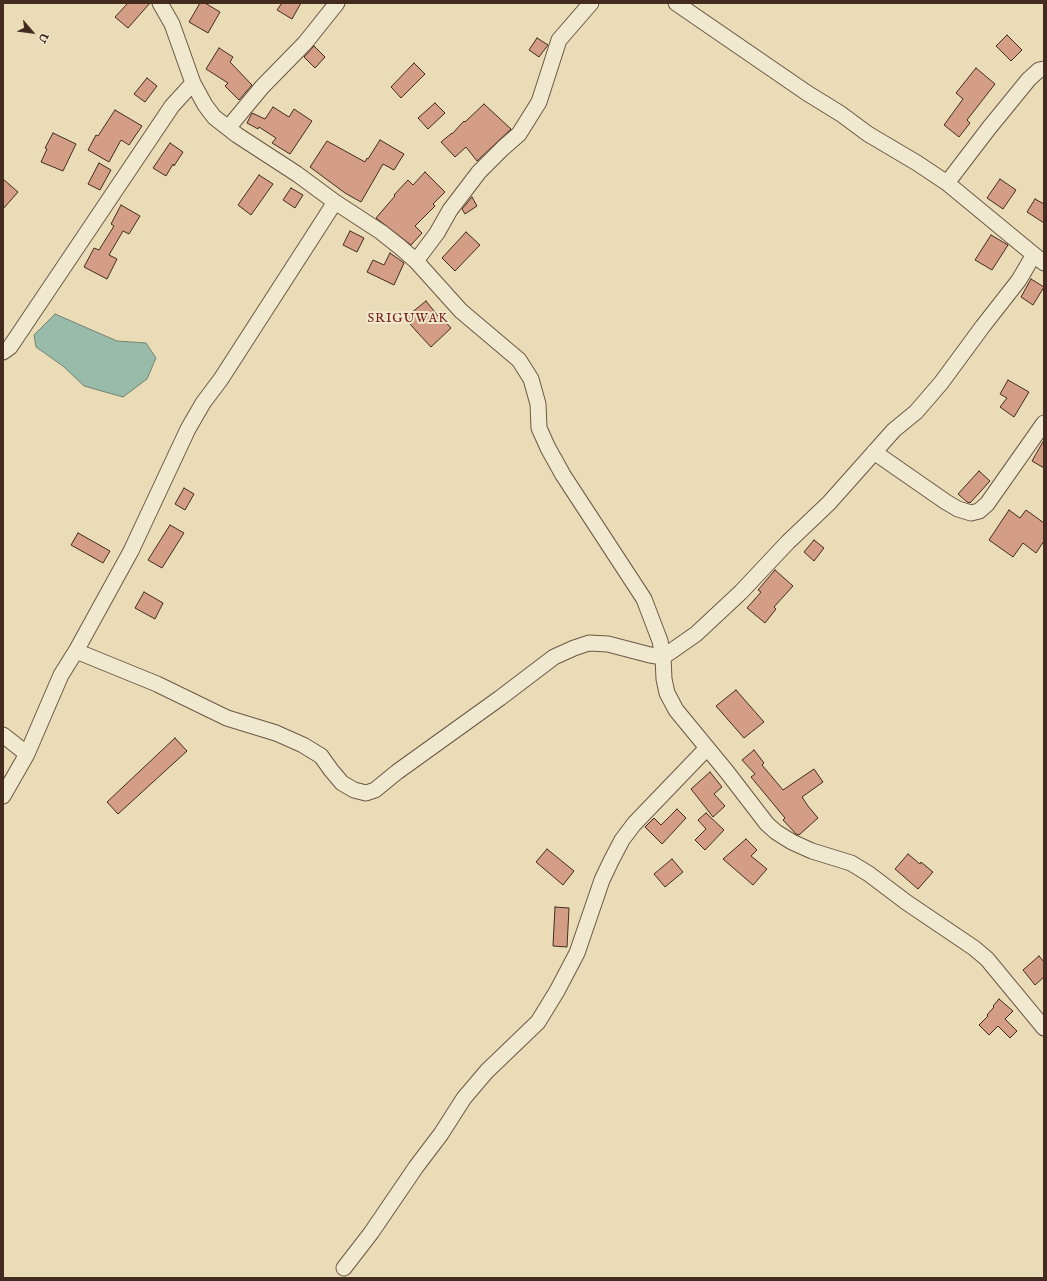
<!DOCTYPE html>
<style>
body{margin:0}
#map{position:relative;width:1047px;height:1281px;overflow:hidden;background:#e9dcb6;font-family:"IM FELL English",serif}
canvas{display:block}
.frame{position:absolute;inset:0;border:4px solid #432c1f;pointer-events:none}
.north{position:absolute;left:12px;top:12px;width:40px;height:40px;-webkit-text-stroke:3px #f1e8d0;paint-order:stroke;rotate:118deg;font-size:11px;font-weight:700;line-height:16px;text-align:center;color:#432c1f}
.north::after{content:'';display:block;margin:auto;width:14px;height:18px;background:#432c1f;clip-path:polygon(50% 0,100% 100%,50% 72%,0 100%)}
</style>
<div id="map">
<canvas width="1047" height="1281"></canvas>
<div class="frame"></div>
<div class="north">U</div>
</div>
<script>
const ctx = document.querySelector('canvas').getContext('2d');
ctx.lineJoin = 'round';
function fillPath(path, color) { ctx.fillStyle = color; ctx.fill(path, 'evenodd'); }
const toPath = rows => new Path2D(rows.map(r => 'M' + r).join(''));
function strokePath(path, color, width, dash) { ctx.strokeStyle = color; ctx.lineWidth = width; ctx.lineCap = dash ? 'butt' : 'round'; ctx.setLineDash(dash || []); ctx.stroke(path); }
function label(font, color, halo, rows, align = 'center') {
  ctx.font = font + ' "IM FELL English",serif'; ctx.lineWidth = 4; ctx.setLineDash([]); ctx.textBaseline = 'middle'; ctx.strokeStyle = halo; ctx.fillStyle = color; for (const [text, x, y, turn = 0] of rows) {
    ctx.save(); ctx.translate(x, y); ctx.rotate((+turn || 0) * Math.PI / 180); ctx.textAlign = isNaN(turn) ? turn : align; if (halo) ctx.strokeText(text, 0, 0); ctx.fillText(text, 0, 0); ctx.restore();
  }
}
const water = toPath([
 [55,314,117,341,146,343,156,358,147,379,123,397,84,386,63,366,36,347,34,335,55,314]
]);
const building = toPath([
 [128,3,150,3,128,28,115,17,128,3],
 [200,3,205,3,220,12,208,33,189,22,200,3],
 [282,3,301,3,292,19,277,10,282,3],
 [1007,35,1022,50,1011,61,996,46,1007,35],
 [537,38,548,45,539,57,529,50,537,38],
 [314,46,325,57,315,68,304,57,314,46],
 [219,48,233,57,230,62,252,85,239,100,225,86,228,83,206,69,219,48],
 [414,63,425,74,401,98,391,87,414,63],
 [976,68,995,84,967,120,970,123,959,137,944,125,963,99,956,93,976,68],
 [147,78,157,86,145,102,134,94,147,78],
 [435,103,445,113,428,129,418,118,435,103],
 [484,104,511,129,477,161,466,147,455,157,441,142,452,133,452,134,464,121,465,122,484,104],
 [273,107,289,117,294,109,312,121,290,154,272,143,276,138,259,127,258,129,247,123,252,113,265,119,273,107],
 [115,110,142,126,129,145,121,140,109,162,88,150,96,135,98,136,115,110],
 [53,133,76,144,63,171,41,162,47,149,45,148,53,133],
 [380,140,404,154,394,170,383,164,361,202,345,193,310,167,327,141,365,162,367,158,368,159,380,140],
 [170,143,183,152,174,166,173,164,166,176,153,168,170,143],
 [99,163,111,170,100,190,88,184,99,163],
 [425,172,445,192,433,204,435,206,415,226,422,233,411,245,376,218,395,196,394,195,408,180,413,185,425,172],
 [259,175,273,184,251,215,238,205,259,175],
 [3,179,18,192,3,209,3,179],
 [1000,179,1016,190,1003,209,987,198,1000,179],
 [291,188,303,195,295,208,283,200,291,188],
 [472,197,477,206,465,214,462,209,472,197],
 [1035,199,1044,204,1044,223,1027,212,1035,199],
 [121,205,140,216,129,234,123,231,109,255,117,259,107,279,84,267,94,248,99,250,114,226,111,224,121,205],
 [350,231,364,238,357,252,343,245,350,231],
 [466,232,480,245,455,271,442,258,466,232],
 [991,235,1008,245,992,270,975,260,991,235],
 [390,253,404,263,394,285,367,272,373,260,384,265,390,253],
 [1031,279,1044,287,1033,305,1021,297,1031,279],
 [426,301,438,316,439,315,451,328,431,347,417,332,405,318,426,301],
 [1008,380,1029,392,1014,417,1000,407,1007,398,1000,394,1008,380],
 [1044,440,1044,468,1032,461,1044,440],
 [979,471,990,481,970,503,967,502,958,494,979,471],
 [184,488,194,494,185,510,175,504,184,488],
 [1009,510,1020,518,1026,510,1044,523,1044,541,1036,553,1023,543,1013,557,989,540,1009,510],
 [170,525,184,533,162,568,148,560,170,525],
 [78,533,110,551,103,563,71,545,78,533],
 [814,540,824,548,814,561,804,552,814,540],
 [775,570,793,586,774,607,776,609,765,623,747,608,761,592,758,590,775,570],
 [144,592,163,603,155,619,135,608,144,592],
 [736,690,764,722,744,738,716,706,736,690],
 [175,738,187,751,118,814,107,802,175,738],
 [754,750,764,763,762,765,783,790,814,769,823,782,802,797,808,806,818,818,799,835,796,834,783,820,785,818,751,777,755,774,742,760,754,750],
 [710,772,722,787,714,794,725,806,713,817,691,789,710,772],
 [677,809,686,818,662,844,645,827,654,818,661,825,677,809],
 [706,813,724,830,705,850,695,840,706,829,698,820,706,813],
 [746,839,757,850,751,856,767,869,753,885,723,859,746,839],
 [547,849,574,871,563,885,536,862,547,849],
 [908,854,920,864,921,862,933,872,918,889,895,869,908,854],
 [672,859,683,872,665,887,654,874,672,859],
 [555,907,569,908,567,947,553,946,555,907],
 [1039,956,1044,962,1044,977,1035,985,1023,970,1039,956],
 [999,999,1013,1011,1005,1019,1017,1031,1010,1038,998,1026,989,1035,979,1025,988,1016,987,1015,994,1007,993,1006,999,999]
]);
const minor = toPath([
 [160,3,172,24,193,83,205,105,214,117,237,135,297,174,335,202,381,232,400,247,416,261,461,311,519,360,531,379,538,404,539,428,548,448,563,475,644,599,660,641,663,657,664,679,667,693,676,710,727,772,767,824,776,832,792,842,812,851,851,863,869,874,906,902,974,948,987,959,1044,1028],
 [676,3,807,93,841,114,868,134,917,163,947,183,1044,263],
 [228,128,262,87,305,43,337,3],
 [947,183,989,128,1029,79,1039,70,1044,69],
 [416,261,437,233,450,210,479,172,503,148,519,134,539,102,559,40,591,3],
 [3,352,10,347,172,106,193,83],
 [874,452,946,502,958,509,971,513,979,511,987,504,1044,423],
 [76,651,157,684,227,718,276,733,303,745,321,756,331,770,342,783,354,790,366,793,375,790,397,772,500,698,554,657,574,648,589,643,608,644,650,655,663,657,696,634,741,592,788,542,829,503,894,430,916,412,941,383,983,326,1019,280,1033,256],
 [3,735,27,754],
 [3,796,27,754,61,675,76,651,131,551,188,429,203,403,221,379,335,202],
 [344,1268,371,1233,416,1167,441,1134,464,1098,487,1071,538,1022,557,991,577,953,602,880,611,861,622,840,634,824,707,748]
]);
const quarterNames = [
 ["SRIGUWAK",408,319]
];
fillPath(water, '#98bca9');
strokePath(water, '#768272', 1);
fillPath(building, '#d49e86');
strokePath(building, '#432c1f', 1);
strokePath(minor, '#6c5845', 17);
strokePath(minor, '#f1e8d0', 15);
ctx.letterSpacing = '1px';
label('13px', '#7a1f14', '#f1e8d0', quarterNames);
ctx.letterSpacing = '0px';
</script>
